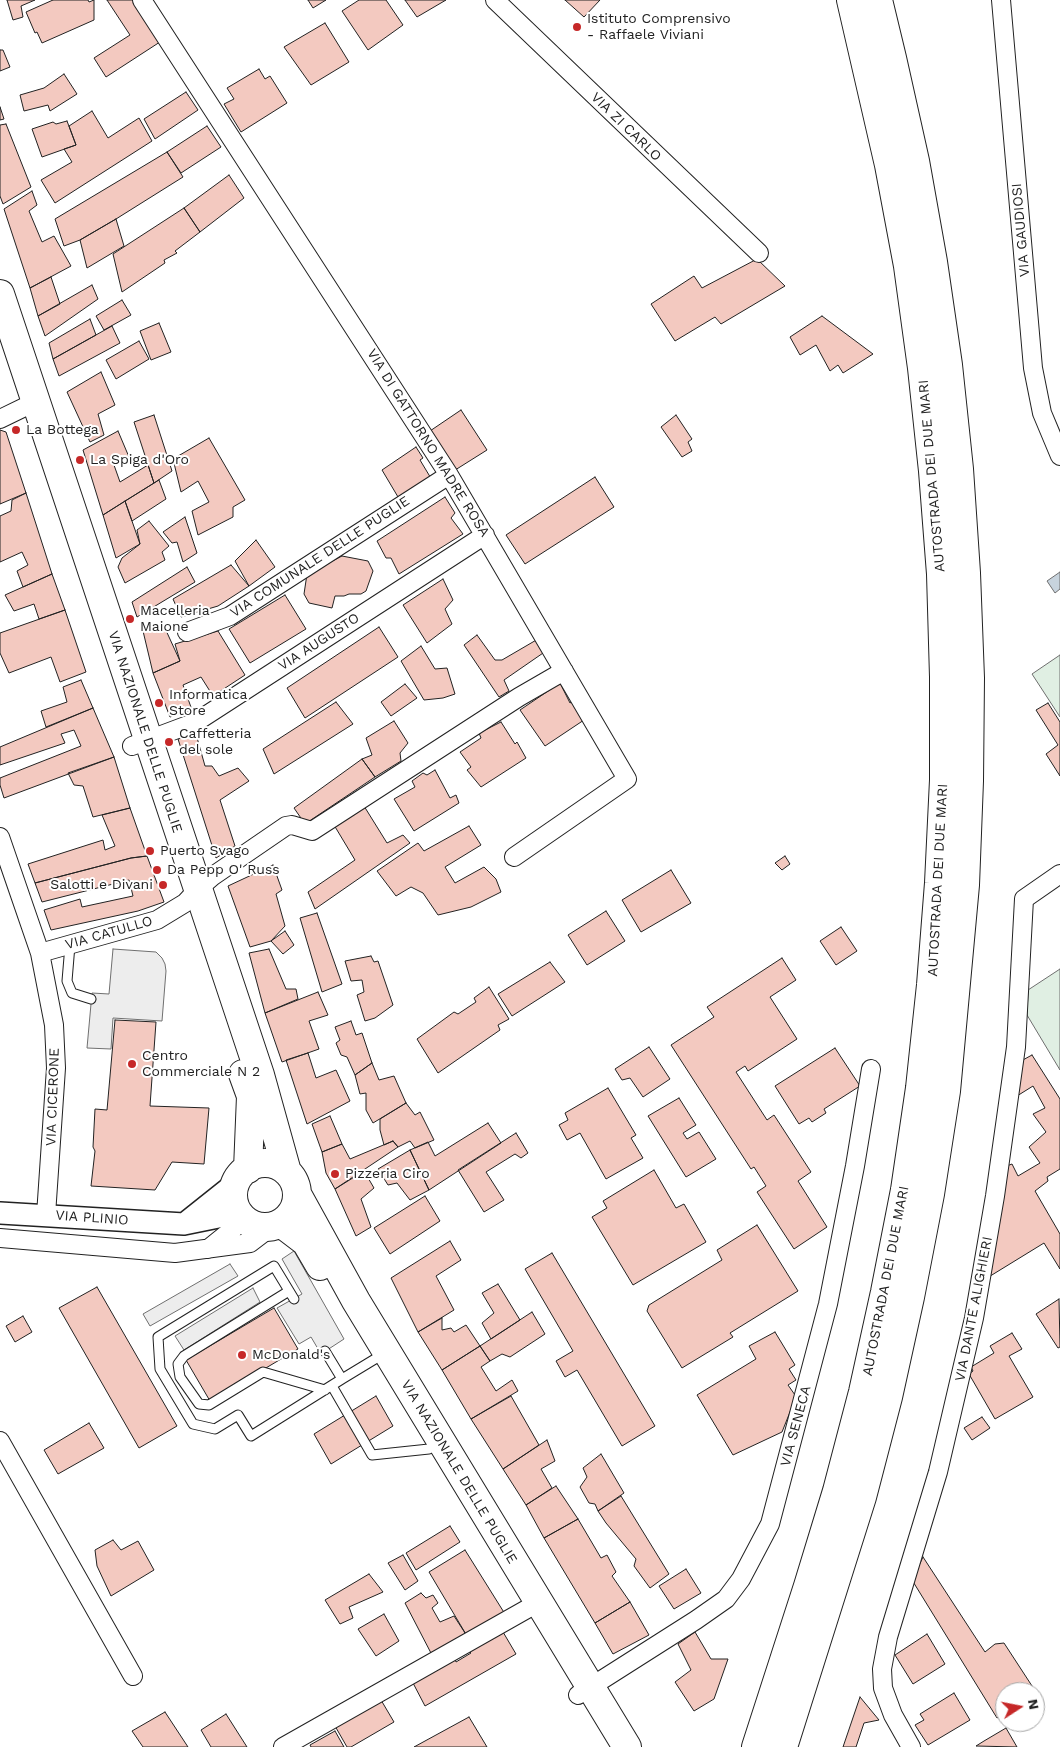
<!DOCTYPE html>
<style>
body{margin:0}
#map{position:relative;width:1060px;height:1747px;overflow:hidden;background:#fff;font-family:"Work Sans",sans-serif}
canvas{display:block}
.north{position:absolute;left:995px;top:1682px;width:50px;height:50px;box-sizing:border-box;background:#fff;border:1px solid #a7a7a7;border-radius:50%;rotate:79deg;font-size:14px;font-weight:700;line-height:20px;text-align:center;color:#222}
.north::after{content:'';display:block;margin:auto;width:18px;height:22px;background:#c62828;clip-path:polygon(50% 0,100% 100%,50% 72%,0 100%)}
</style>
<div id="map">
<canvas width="1060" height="1747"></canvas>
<div class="north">N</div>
</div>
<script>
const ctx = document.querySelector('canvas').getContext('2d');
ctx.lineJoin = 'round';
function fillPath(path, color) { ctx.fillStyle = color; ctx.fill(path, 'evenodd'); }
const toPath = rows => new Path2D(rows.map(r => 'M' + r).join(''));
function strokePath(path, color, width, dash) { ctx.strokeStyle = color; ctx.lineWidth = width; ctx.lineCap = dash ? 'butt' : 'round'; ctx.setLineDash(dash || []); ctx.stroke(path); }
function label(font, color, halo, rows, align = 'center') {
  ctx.font = font + ' "Work Sans",sans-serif'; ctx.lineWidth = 4; ctx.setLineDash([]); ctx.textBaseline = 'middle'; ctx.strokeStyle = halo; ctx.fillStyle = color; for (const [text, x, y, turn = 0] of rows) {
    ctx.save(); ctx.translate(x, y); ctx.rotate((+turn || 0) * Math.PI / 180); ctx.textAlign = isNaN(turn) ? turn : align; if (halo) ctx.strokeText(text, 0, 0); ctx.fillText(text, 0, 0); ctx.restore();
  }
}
const green = toPath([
 [1060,655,1060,717,1032,674,1060,655],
 [1060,969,1060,1070,1027,1015,1028,990,1060,969]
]);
const parking = toPath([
 [113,949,156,952,162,958,165,964,166,971,162,1021,113,1018,111,1049,87,1048,92,993,109,994,113,949],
 [294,1251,344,1339,321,1354,311,1337,299,1344,277,1308,302,1294,282,1259,294,1251],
 [230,1264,238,1276,150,1326,143,1314,230,1264],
 [253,1288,260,1302,184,1350,175,1336,253,1288]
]);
const water = toPath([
 [1060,572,1060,589,1055,593,1047,581,1060,572]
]);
const building = toPath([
 [7,0,35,0,21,6,23,17,13,20,7,0],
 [53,0,88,0,89,2,94,0,94,20,42,43,37,32,35,33,26,12,53,0],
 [107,0,137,0,163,40,106,77,94,58,130,35,107,0],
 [308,0,326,0,313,8,308,0],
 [359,0,386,0,403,25,368,50,342,11,359,0],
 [405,0,446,0,417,17,405,0],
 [565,0,600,0,584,17,565,0],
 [325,23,349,62,311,85,284,47,325,23],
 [0,50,3,50,10,67,0,71,0,50],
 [259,69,265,79,270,76,287,103,241,132,224,104,234,99,227,88,259,69],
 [64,74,77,94,50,111,48,105,24,111,20,95,44,88,64,74],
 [186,92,198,110,155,139,144,119,186,92],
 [0,107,4,119,0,120,0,107],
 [92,111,108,138,139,118,152,141,55,203,41,180,72,162,64,149,76,145,69,126,92,111],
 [67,121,76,145,42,157,32,129,53,122,56,124,67,121],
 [6,124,31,187,3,204,0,196,0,125,6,124],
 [207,126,221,147,181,173,167,152,207,126],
 [167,152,183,177,116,219,80,240,64,246,55,219,167,152],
 [229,175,244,198,200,232,184,208,229,175],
 [32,191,37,205,29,211,42,242,54,236,71,266,30,288,4,209,32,191],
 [184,208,200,232,175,251,177,253,164,260,165,263,122,292,113,254,184,208],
 [116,219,124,246,87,268,80,240,116,219],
 [757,259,785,286,721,324,715,317,675,341,651,304,694,276,702,288,757,259],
 [51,277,60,304,38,316,30,288,51,277],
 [92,285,98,299,45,336,38,316,92,285],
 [122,300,131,315,104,330,96,316,122,300],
 [822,316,873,354,843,373,838,365,830,371,816,345,800,355,790,337,822,316],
 [90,319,96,335,53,359,49,343,90,319],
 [159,323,171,352,151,360,140,331,159,323],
 [112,326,120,343,59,376,53,359,112,326],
 [139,341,149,359,116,379,106,360,139,341],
 [101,372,115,405,98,414,104,435,90,442,67,392,101,372],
 [461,410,487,450,452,472,427,433,461,410],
 [154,415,172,471,154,483,134,422,154,415],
 [676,415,692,439,688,442,692,451,682,457,661,427,676,415],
 [0,430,6,432,26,493,0,504,0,430],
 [118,431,129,457,114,465,120,482,148,465,154,483,103,515,83,450,118,431],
 [209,438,245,500,233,507,233,517,198,535,192,511,209,502,198,481,181,492,173,459,209,438],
 [416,447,423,458,420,460,432,480,401,502,382,470,416,447],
 [595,477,614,507,525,564,506,535,595,477],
 [159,480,166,499,132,521,125,501,159,480],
 [26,493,52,574,23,587,17,571,28,565,22,552,0,562,0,516,11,511,12,500,26,493],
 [445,497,455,513,451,518,463,534,399,574,391,558,386,558,377,541,445,497],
 [125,501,140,544,116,558,103,515,125,501],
 [185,517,197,553,183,562,177,542,172,543,163,532,185,517],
 [149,521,169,546,162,552,165,560,125,583,118,567,122,558,140,544,137,530,149,521],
 [256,540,275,567,249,586,235,561,256,540],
 [342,556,368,561,373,571,366,591,361,594,349,594,344,596,335,596,332,608,309,603,304,594,307,574,342,556],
 [231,565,249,586,218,606,181,617,173,599,231,565],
 [187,567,195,582,137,617,132,602,187,567],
 [52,574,65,610,39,619,34,604,14,611,5,595,52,574],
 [443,579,453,600,445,609,452,624,427,643,403,605,443,579],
 [285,595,306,629,250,663,229,629,285,595],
 [65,610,86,672,60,682,51,657,9,673,0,653,0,633,65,610],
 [164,626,180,661,153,673,143,631,164,626],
 [379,627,398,657,305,718,287,688,379,627],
 [218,631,245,675,213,696,201,677,183,685,192,710,170,717,153,673,180,661,175,644,218,631],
 [477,635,495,660,502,660,538,639,546,651,504,680,509,691,499,697,464,645,477,635],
 [421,646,435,669,447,668,455,694,443,698,424,700,401,661,421,646],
 [81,680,93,708,46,727,41,711,67,702,63,687,81,680],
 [560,683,570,703,573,701,584,720,545,746,520,710,560,683],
 [405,684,417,698,391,716,381,702,405,684],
 [336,702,353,724,274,774,263,749,336,702],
 [1048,703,1060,722,1060,776,1046,754,1058,745,1036,710,1048,703],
 [93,708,114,757,4,798,0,785,0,778,81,746,74,730,61,734,65,743,0,765,0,747,93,708],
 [394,721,408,743,400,753,401,761,375,777,362,759,372,755,366,738,394,721],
 [501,722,515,744,517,742,526,758,481,787,467,770,471,767,460,752,481,738,479,733,501,722],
 [196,734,205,766,212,766,219,776,238,768,249,781,220,800,235,846,216,858,178,739,196,734],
 [114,757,130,808,93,817,83,786,74,785,68,773,114,757],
 [362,759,375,777,305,824,294,808,362,759],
 [435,770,450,798,456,795,459,803,414,831,394,799,415,787,412,781,423,773,427,775,435,770],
 [364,806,387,843,403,835,410,843,315,909,308,892,355,860,334,825,364,806],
 [130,808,147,856,131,858,35,883,28,864,103,840,105,850,115,846,102,815,130,808],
 [469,826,481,845,445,867,455,883,484,867,496,879,501,892,471,907,438,915,423,893,411,887,396,896,377,871,418,843,424,851,469,826],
 [147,856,164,902,138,911,51,930,44,910,80,899,82,907,133,896,129,880,42,902,35,883,131,858,147,856],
 [785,856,790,864,782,870,775,863,785,856],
 [273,865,282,890,276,894,285,926,271,941,250,947,228,886,273,865],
 [671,870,691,903,641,932,622,900,671,870],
 [606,911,625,941,587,965,568,935,606,911],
 [317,913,342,984,322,992,300,918,317,913],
 [841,927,857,951,836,965,820,941,841,927],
 [285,931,294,945,283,954,271,941,285,931],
 [269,949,286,989,296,989,298,999,265,1013,249,953,269,949],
 [371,956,374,962,378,961,393,1005,375,1018,365,1021,357,995,364,992,362,980,351,981,345,961,371,956],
 [782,958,796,980,770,997,797,1039,748,1071,745,1066,736,1072,767,1120,774,1115,811,1172,798,1181,827,1227,794,1249,757,1192,766,1186,754,1167,751,1169,671,1045,714,1017,707,1007,782,958],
 [550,962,565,982,512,1016,498,994,550,962],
 [489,987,509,1019,498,1025,500,1030,438,1073,417,1039,454,1012,458,1014,476,1002,474,998,489,987],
 [318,992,328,1015,309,1021,319,1049,282,1062,265,1013,318,992],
 [115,1020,156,1022,150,1106,209,1108,204,1164,172,1162,155,1190,91,1186,95,1151,93,1147,95,1109,107,1110,115,1020],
 [351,1021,356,1035,362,1033,372,1063,355,1075,347,1057,341,1055,336,1043,340,1040,335,1027,351,1021],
 [649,1047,670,1079,643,1097,630,1078,622,1080,615,1069,649,1047],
 [835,1048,860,1086,824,1109,826,1113,812,1122,809,1118,799,1124,775,1086,835,1048],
 [308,1053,316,1078,336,1070,350,1101,307,1124,286,1060,308,1053],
 [1032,1055,1060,1099,1060,1169,1047,1177,1048,1181,1035,1191,1060,1234,1060,1269,1044,1243,987,1278,1004,1167,1012,1164,1018,1176,1040,1163,1029,1147,1046,1132,1033,1114,1045,1108,1033,1086,1017,1096,1021,1061,1032,1055],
 [372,1063,379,1080,394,1076,406,1103,373,1123,366,1110,366,1093,360,1094,355,1075,372,1063],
 [608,1088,636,1135,631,1138,643,1158,606,1179,580,1133,567,1140,559,1125,568,1120,565,1113,608,1088],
 [679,1098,696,1125,683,1133,687,1139,699,1132,716,1159,686,1177,648,1116,679,1098],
 [406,1103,415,1115,420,1112,434,1140,415,1148,410,1141,398,1147,393,1141,384,1145,380,1130,380,1119,406,1103],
 [330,1116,342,1144,322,1152,312,1124,330,1116],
 [488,1123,501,1143,429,1190,410,1150,428,1142,435,1156,488,1123],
 [516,1133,528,1153,521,1158,515,1154,486,1172,504,1200,484,1212,458,1170,516,1133],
 [393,1141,398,1147,335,1189,326,1173,322,1152,342,1144,350,1159,393,1141],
 [410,1150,429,1190,410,1200,397,1183,388,1185,378,1169,410,1150],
 [654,1170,676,1208,684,1204,706,1242,633,1285,592,1217,607,1208,603,1201,654,1170],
 [364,1171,374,1188,361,1199,371,1227,356,1236,335,1189,364,1171],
 [425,1196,440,1221,390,1254,374,1228,425,1196],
 [757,1225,798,1291,730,1333,733,1337,682,1368,647,1311,649,1305,722,1260,717,1250,757,1225],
 [450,1241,461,1260,436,1276,454,1310,418,1332,391,1278,450,1241],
 [552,1253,655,1426,622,1446,577,1370,565,1377,556,1361,573,1351,525,1269,552,1253],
 [498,1284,520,1320,491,1339,482,1323,494,1313,482,1293,498,1284],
 [97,1287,177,1426,139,1448,59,1308,97,1287],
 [1059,1299,1060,1347,1058,1348,1036,1314,1059,1299],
 [274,1308,298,1349,210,1401,186,1360,274,1308],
 [532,1312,545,1334,510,1357,502,1354,490,1361,480,1346,532,1312],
 [23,1316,32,1332,15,1342,6,1326,23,1316],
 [442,1318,442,1330,451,1328,454,1332,466,1325,480,1346,442,1370,418,1332,442,1318],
 [775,1332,795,1365,789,1369,796,1380,788,1385,795,1395,792,1407,782,1432,733,1455,697,1395,756,1359,749,1346,775,1332],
 [1012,1333,1022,1349,1009,1356,1033,1397,995,1419,969,1374,973,1371,971,1367,994,1353,990,1346,1012,1333],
 [480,1346,490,1361,481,1367,496,1391,512,1380,518,1391,471,1419,442,1370,480,1346],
 [376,1396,393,1426,331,1464,314,1434,376,1396],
 [511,1396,539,1445,503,1469,471,1419,511,1396],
 [982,1417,990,1428,972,1440,964,1428,982,1417],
 [89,1423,104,1448,58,1474,44,1450,89,1423],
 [547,1440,555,1461,541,1469,552,1488,526,1505,503,1469,547,1440],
 [601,1454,624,1493,598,1511,595,1504,589,1503,580,1487,587,1477,583,1468,601,1454],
 [556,1486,578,1519,544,1538,526,1505,556,1486],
 [621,1496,669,1574,650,1588,634,1566,636,1559,606,1523,598,1511,621,1496],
 [578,1519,601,1558,607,1555,616,1572,612,1576,630,1602,595,1623,544,1538,578,1519],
 [450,1526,460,1542,416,1570,406,1553,450,1526],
 [113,1540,121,1550,138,1541,154,1570,111,1596,97,1566,95,1550,113,1540],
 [465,1550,505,1614,467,1636,429,1572,465,1550],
 [403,1555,418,1581,405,1590,388,1563,403,1555],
 [923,1557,985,1652,995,1644,1004,1643,1034,1689,1033,1692,1005,1692,1005,1713,997,1718,912,1580,923,1557],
 [686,1569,701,1593,674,1609,659,1586,686,1569],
 [369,1574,383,1592,349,1607,353,1618,340,1624,325,1600,369,1574],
 [421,1593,426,1598,433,1595,438,1603,432,1608,440,1622,454,1616,467,1636,432,1655,405,1603,421,1593],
 [630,1602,649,1635,613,1654,595,1623,630,1602],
 [384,1614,399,1641,376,1656,358,1629,384,1614],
 [503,1632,516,1654,425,1706,413,1683,455,1659,456,1662,471,1653,469,1651,503,1632],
 [695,1632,711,1659,728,1659,714,1699,694,1711,675,1682,691,1670,678,1644,695,1632],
 [927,1634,945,1664,913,1684,895,1655,927,1634],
 [954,1693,970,1720,928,1745,915,1725,924,1720,920,1714,954,1693],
 [860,1697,879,1720,864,1723,856,1747,843,1747,860,1697],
 [381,1700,394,1722,351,1747,347,1747,335,1726,381,1700],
 [165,1712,188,1747,143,1747,132,1731,165,1712],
 [226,1714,247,1747,211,1747,201,1730,226,1714],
 [469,1717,487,1747,414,1747,469,1717],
 [1006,1728,1017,1747,976,1746,984,1741,1006,1728],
 [335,1731,344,1747,311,1747,310,1745,335,1731]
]);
const service = toPath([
 [70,945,67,981,72,993,91,999],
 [289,1291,184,1356,178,1364,180,1377,199,1404,209,1405,263,1372,325,1390],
 [294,1299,274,1266,158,1337,160,1369,193,1424,215,1429,238,1415,251,1436,342,1379],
 [325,1351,342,1379,375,1359],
 [332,1386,372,1455,429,1449]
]);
const minor = toPath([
 [142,0,449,475,627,779,514,857],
 [495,0,759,253],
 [1001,0,1033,368,1042,413,1060,456],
 [0,419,35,402],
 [187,632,230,616,449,475],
 [132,746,196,722,485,535],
 [0,837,40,953,54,1025,56,1068,46,1215],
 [40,953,157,920,185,903,198,889,213,876,286,826,292,825,312,831,519,697,564,671],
 [0,1238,175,1253,250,1243,271,1227],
 [208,1249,244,1220],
 [0,1441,133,1676],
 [578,1695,696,1620,726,1599,741,1579,770,1524,828,1304,855,1166,871,1069],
 [283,1747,527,1609],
 [911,1747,893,1715,883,1688,882,1669,888,1637,938,1472,974,1318,995,1196,1016,1047,1024,899,1060,874]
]);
const tertiary = toPath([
 [0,1213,184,1224,238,1213],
 [188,1221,237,1182]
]);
const primary = toPath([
 [0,294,260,1075,287,1172],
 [243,1074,251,1096,248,1169],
 '233 1195a32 32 0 1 1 64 0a32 32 0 1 1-64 0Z',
 [297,1194,356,1301,627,1747],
 [281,1223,306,1242,320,1266]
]);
const motorway = toPath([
 [756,1747,808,1586,837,1491,863,1392,885,1292,905,1190,920,1088,931,985,939,883,944,780,944,677,941,574,933,471,922,368,908,266,889,165,851,0],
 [783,1747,862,1497,888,1397,910,1297,930,1194,946,1091,965,885,969,781,970,678,966,573,959,469,948,365,933,262,915,161,892,58,878,0]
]);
const markers = [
 [577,27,5,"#c62828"],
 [16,430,5,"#c62828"],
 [80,460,5,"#c62828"],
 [130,619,5,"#c62828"],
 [159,703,5,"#c62828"],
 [169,742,5,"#c62828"],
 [150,851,5,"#c62828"],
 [157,870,5,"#c62828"],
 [163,885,5,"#c62828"],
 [132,1064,5,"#c62828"],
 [335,1174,5,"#c62828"],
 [242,1355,5,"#c62828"]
];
const poiNames = [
 ["Istituto Comprensivo",587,19],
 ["- Raffaele Viviani",587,35],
 ["La Bottega",26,430],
 ["La Spiga d'Oro",90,460],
 ["Macelleria",140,611],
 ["Maione",140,627],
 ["Informatica",169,695],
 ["Store",169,711],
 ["Caffetteria",179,734],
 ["del sole",179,750],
 ["Puerto Svago",160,851],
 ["Da Pepp O' Russ",167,870],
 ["Salotti e Divani",153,885,"right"],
 ["Centro",142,1056],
 ["Commerciale N 2",142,1072],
 ["Pizzeria Ciro",345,1174],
 ["McDonald's",252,1355]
];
const streetNames = [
 ["VIA ZI CARLO",626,127,44],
 ["VIA GAUDIOSI",1021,230,-95],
 ["VIA DI GATTORNO MADRE ROSA",428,443,58],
 ["AUTOSTRADA DEI DUE MARI",932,476,-95],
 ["VIA COMUNALE DELLE PUGLIE",320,557,-33],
 ["VIA AUGUSTO",319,642,-33],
 ["VIA NAZIONALE DELLE PUGLIE",145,732,72],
 ["AUTOSTRADA DEI DUE MARI",938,880,-87],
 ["VIA CATULLO",109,933,-16],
 ["VIA CICERONE",53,1097,-88],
 ["VIA PLINIO",92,1218,4],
 ["AUTOSTRADA DEI DUE MARI",886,1281,-79],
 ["VIA DANTE ALIGHIERI",974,1309,-79],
 ["VIA SENECA",796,1426,-75],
 ["VIA NAZIONALE DELLE PUGLIE",459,1472,59]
];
fillPath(green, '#e0efe3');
strokePath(green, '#6f6f6f', 1);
fillPath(parking, '#ededed');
strokePath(parking, '#6f6f6f', 1);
fillPath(water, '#c7d3dd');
strokePath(water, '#6f6f6f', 1);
fillPath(building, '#f3c9c0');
strokePath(building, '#222', 1);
strokePath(service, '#222', 11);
strokePath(minor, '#222', 20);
strokePath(tertiary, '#222', 24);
strokePath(primary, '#222', 30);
strokePath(motorway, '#222', 30);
strokePath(service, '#fff', 9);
strokePath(minor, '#fff', 18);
strokePath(tertiary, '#fff', 21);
strokePath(primary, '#fff', 28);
strokePath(motorway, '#fff', 28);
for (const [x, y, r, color] of markers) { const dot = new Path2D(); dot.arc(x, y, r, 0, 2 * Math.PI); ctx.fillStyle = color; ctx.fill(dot); strokePath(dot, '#fff', 2); }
label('14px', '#222', '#fff', poiNames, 'left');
label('14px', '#222', '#fff', streetNames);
</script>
